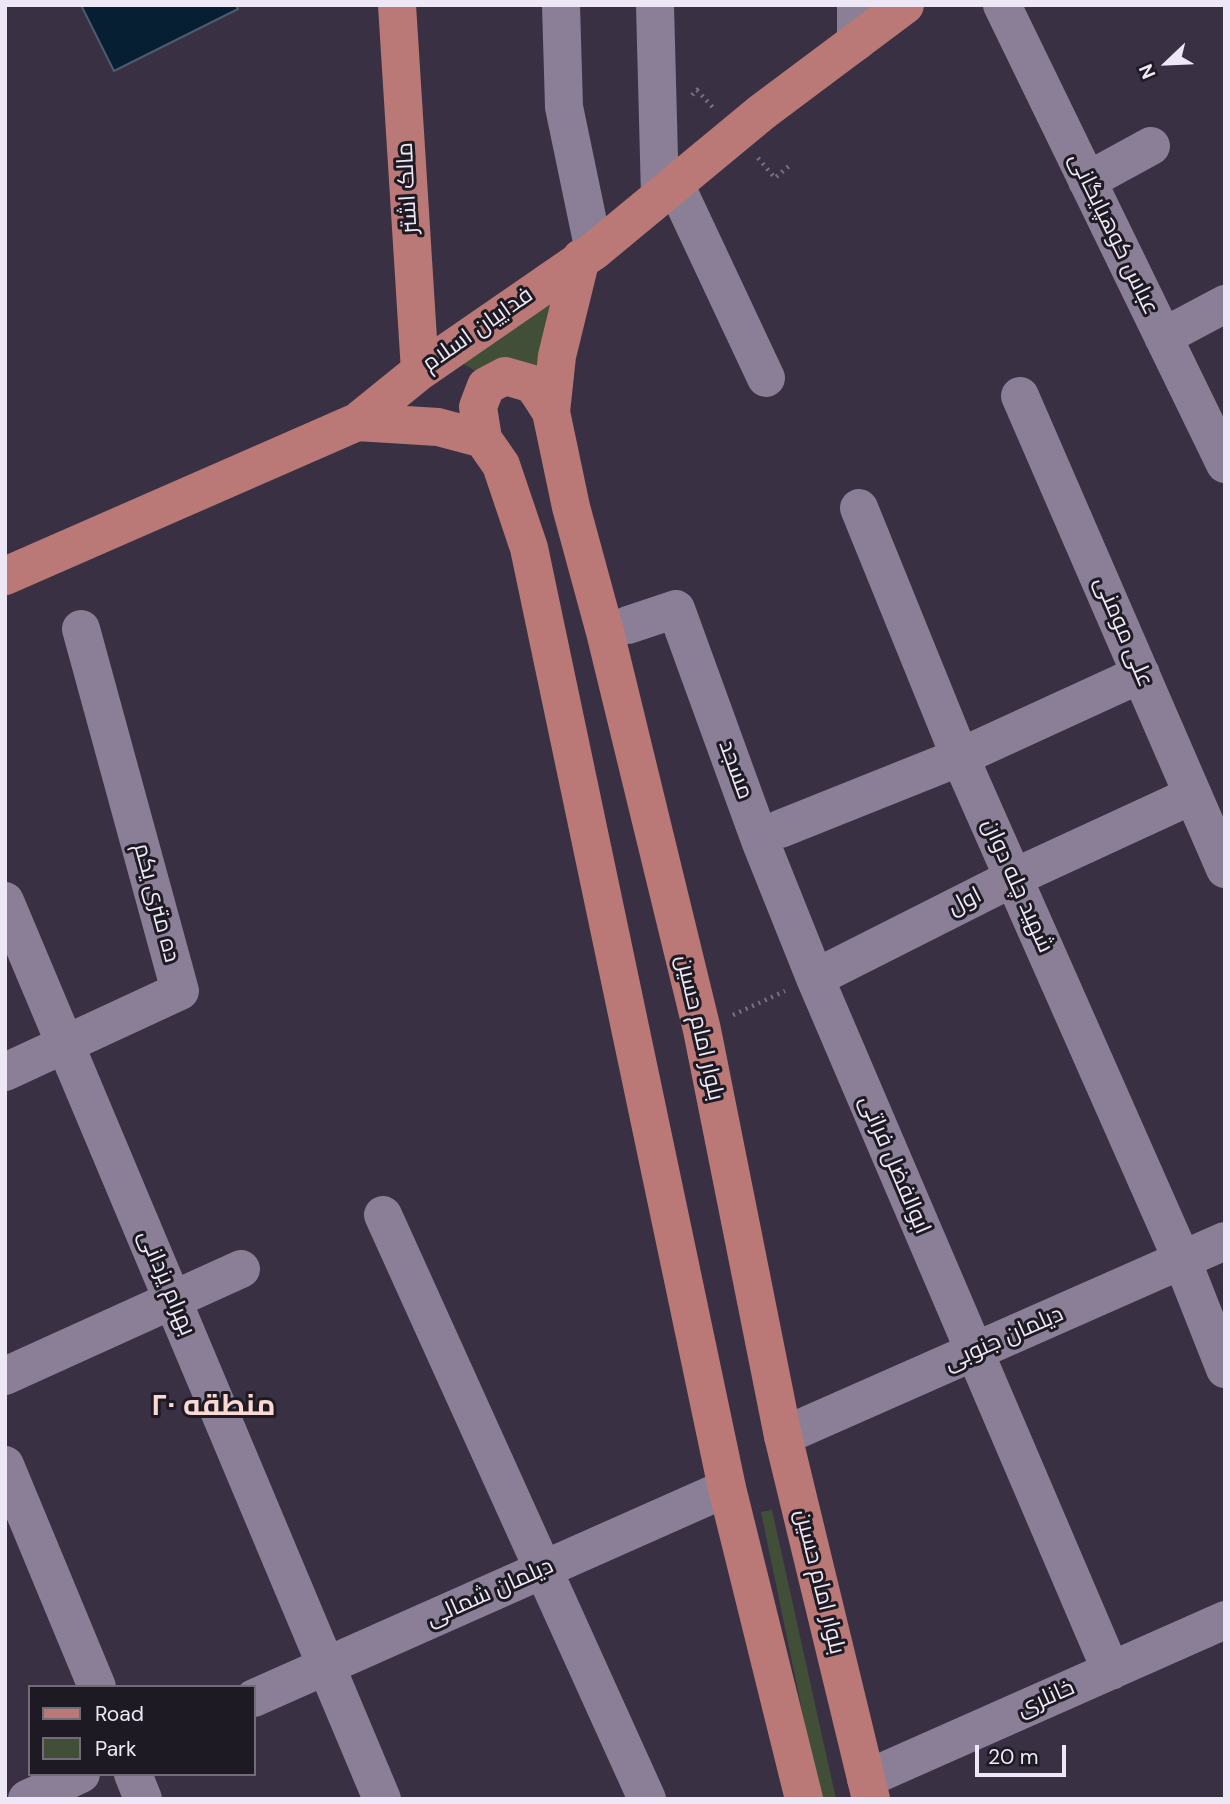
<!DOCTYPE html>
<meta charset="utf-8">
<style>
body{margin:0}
#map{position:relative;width:1230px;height:1804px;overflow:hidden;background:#393044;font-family:"DM Sans",sans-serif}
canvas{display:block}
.frame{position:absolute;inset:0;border:7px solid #eee8f6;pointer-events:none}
.legend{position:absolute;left:28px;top:1685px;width:228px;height:91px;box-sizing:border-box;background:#1e1a23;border:2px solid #716c77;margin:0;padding:9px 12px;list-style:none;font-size:21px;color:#eee8f6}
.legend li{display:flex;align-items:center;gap:14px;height:35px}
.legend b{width:35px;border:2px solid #716c77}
.north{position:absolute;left:1132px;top:28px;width:70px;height:70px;-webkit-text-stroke:5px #1e1a23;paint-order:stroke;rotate:247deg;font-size:19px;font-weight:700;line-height:28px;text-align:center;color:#eee8f6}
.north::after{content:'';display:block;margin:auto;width:24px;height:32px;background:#eee8f6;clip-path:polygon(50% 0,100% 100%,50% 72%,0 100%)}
.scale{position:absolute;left:975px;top:1745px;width:91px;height:32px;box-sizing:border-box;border:4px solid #eee8f6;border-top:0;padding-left:9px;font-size:21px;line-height:24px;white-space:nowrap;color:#eee8f6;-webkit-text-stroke:5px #1e1a23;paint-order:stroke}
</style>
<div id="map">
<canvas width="1230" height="1804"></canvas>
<div class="frame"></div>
<ul class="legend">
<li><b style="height:9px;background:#ba7976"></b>Road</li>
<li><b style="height:19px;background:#424f38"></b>Park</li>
</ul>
<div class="north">N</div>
<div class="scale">20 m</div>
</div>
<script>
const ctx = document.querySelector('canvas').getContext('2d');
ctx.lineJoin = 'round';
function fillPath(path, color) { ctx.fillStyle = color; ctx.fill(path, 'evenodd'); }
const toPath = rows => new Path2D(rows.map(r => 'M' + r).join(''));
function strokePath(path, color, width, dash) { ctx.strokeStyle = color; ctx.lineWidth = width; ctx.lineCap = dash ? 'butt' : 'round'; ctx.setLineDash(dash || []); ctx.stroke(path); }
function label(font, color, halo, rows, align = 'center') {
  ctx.font = font + ' "DM Sans",Cairo,sans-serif'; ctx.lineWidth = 6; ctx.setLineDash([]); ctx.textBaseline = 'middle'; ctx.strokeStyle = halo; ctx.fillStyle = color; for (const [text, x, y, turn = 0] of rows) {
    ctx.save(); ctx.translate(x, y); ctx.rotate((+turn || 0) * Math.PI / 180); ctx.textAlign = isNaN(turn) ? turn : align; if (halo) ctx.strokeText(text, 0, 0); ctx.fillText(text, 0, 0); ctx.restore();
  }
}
const green = toPath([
 [557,291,553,432,505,387,458,361],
 [772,1510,836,1799,822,1799,815,1773,761,1512]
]);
const water = toPath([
 [81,5,236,5,238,9,114,71,81,5]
]);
const path = toPath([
 [692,95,697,90,715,110],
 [758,158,775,178,789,166],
 [733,1015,785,991]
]);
const minor = toPath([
 [561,5,564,107,594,251],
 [655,5,660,196],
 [856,5,856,42],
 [1002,5,1225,464],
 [1087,181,1151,146],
 [675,184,766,378],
 [1163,337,1225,304],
 [1020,396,1225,869],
 [859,508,960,757,1182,1260,1225,1369],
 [628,625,676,609,761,843,815,978,1111,1671],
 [780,829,960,757,1141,674],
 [5,901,382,1799],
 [815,978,1013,878,1193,795],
 [5,1072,180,991,81,629],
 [383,1215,647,1799],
 [5,1376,241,1269],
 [783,1436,1225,1241],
 [5,1465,97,1687],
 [254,1698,727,1488],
 [133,1774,143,1799],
 [866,1779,1225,1620],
 [27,1799,81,1774]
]);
const major = toPath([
 [397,5,420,371],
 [581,258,557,356,551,412,571,507,605,632,702,1030,783,1436,871,1799],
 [357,422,438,427,483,439,501,465,529,548,727,1488,804,1799],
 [483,439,478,407,486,386,505,376,533,384,551,412],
 [5,576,357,422,420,371,594,251,762,112,905,5]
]);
const streetNames = [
 ["مالک اشتر",408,188,-93],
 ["عباس کوهپایگانی",1113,234,64],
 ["فداییان اسلام",478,330,-35],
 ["علی مومنی",1123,632,67],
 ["مسجد",735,770,70],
 ["شهید چله دوان",1017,886,66],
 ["اول",965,902,-27],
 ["ده متری یکم",156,903,75],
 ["بلوار امام حسین",699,1028,77],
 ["ابوالفضل فراتی",894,1165,67],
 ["بهرام یزدانی",166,1283,67],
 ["دیلمان جنوبی",1004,1339,-24],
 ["بلوار امام حسین",819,1582,76],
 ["دیلمان شمالی",490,1593,-24],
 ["خانلری",1046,1699,-24]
];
const districtNames = [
 ["منطقه ۲۰",213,1407]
];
fillPath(green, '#424f38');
fillPath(water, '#061f33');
strokePath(water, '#4c5b6e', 2);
strokePath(path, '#797182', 4.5, [2, 5]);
strokePath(minor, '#8a7f97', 38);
strokePath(major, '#ba7976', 38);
label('23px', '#eee8f6', '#1e1a23', streetNames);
label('bold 30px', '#fbd8d2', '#1e1a23', districtNames);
</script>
